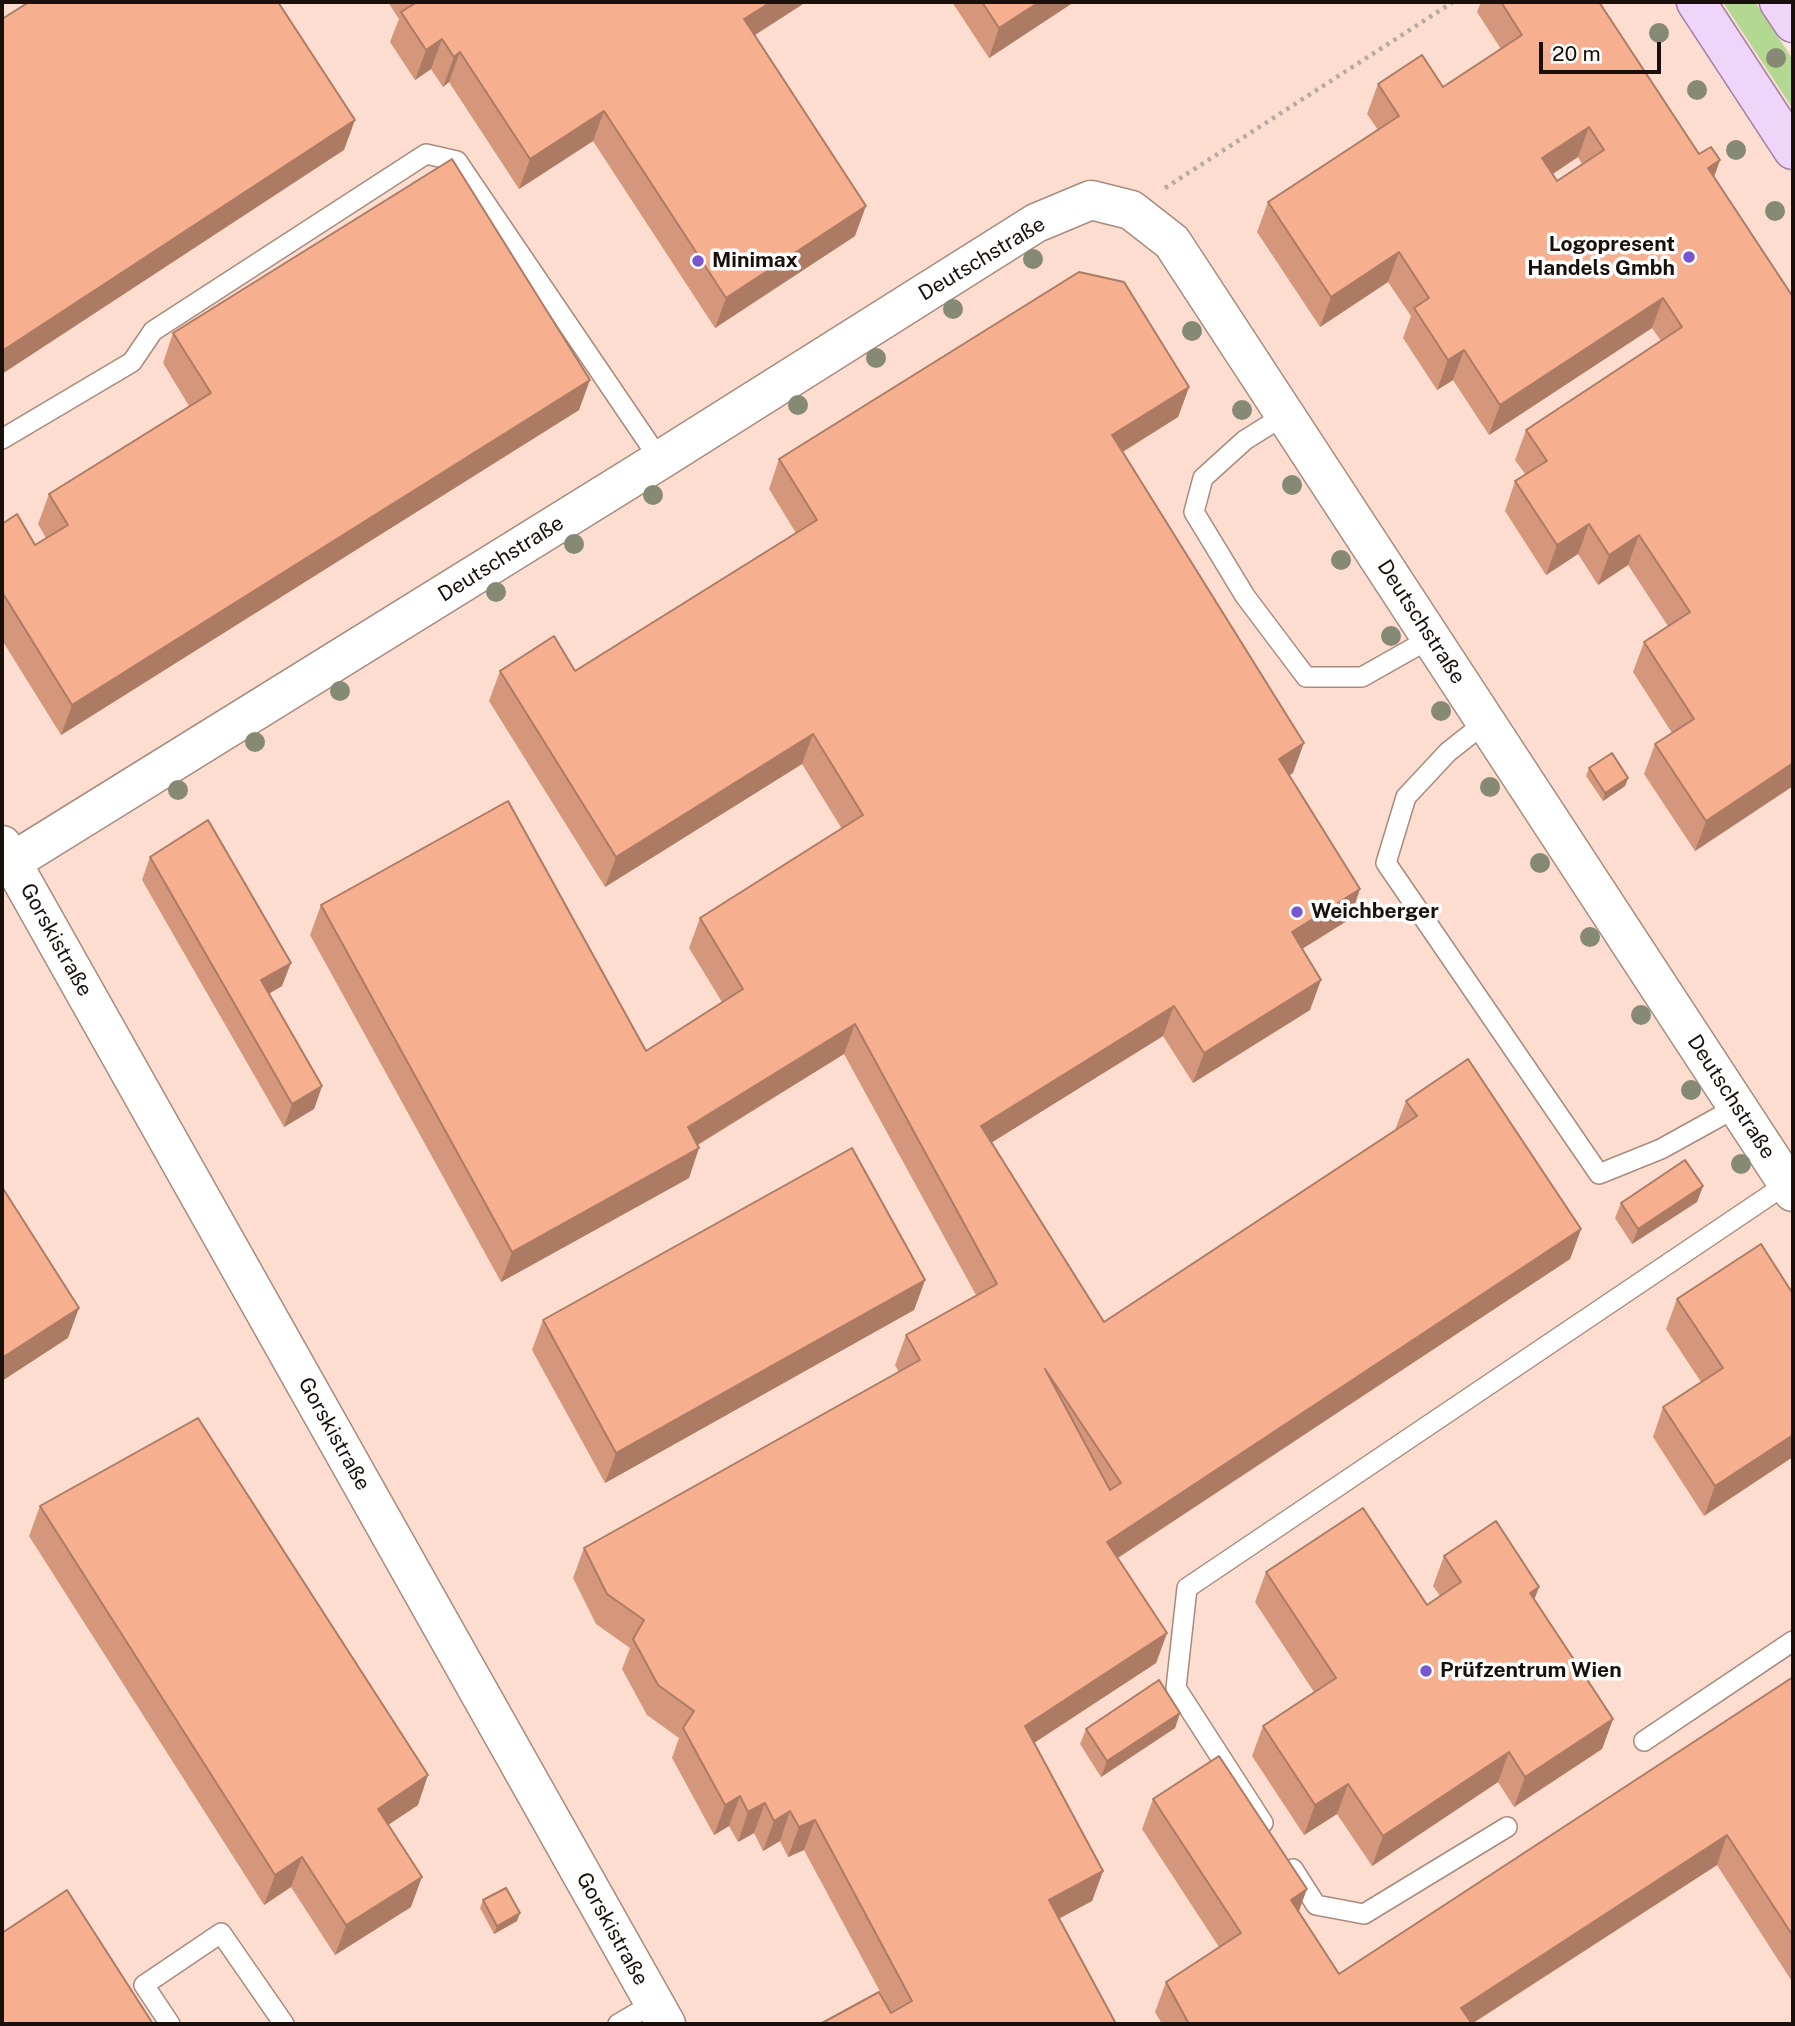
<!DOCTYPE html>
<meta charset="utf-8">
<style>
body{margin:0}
#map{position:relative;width:1795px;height:2026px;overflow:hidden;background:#fbeee9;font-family:"Public Sans",sans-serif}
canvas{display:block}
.frame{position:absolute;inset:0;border:4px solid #1a100b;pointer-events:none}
.scale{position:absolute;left:1539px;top:42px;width:122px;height:32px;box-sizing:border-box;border:4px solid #1a100b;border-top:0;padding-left:9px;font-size:21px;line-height:24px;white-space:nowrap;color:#1a100b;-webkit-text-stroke:5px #fff;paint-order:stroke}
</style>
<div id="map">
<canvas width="1795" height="2026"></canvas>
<div class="frame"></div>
<div class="scale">20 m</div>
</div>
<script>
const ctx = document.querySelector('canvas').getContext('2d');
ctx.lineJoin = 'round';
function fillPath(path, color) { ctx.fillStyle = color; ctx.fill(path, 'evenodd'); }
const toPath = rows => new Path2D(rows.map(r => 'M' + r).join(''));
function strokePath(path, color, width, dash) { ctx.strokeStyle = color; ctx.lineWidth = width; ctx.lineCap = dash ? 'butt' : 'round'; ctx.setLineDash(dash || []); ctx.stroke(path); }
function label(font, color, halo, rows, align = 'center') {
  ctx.font = font + ' "Public Sans",sans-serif'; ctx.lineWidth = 7; ctx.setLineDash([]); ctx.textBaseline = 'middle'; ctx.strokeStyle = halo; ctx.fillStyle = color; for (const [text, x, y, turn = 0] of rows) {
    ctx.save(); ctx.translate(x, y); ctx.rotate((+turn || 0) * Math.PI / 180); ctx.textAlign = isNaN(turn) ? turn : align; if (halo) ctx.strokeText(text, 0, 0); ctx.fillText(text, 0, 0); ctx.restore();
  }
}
const built = toPath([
 [2,2,1757,2,1793,55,1793,2024,2,2024]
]);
const green = toPath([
 [1723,2,1755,2,1793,60,1793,109]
]);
const path = toPath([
 [1165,188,1453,2]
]);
const service = toPath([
 [1285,415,1245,440,1203,478,1194,512,1245,596,1306,677,1362,677,1431,638],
 [2,439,132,362,153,331,426,154,457,161,660,460],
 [1486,722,1448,752,1406,797,1386,863,1599,1174,1661,1149,1737,1107],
 [1644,1741,1793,1641],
 [1263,1823,1176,1688,1187,1588,1788,1183],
 [1293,1869,1316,1905,1364,1914,1507,1827],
 [170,2024,144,1985,221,1933,284,2024],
 [618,2024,654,2003]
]);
const minor = toPath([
 [2,845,666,2024],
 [2,868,660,460,1036,223,1091,200,1131,210,1172,242,1793,1192]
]);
const primary = toPath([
 [1696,2,1793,150],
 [1779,2,1793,23]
]);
const trees = [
 [1659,33],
 [1776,58],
 [1697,90],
 [1736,150],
 [1775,211],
 [1033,259],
 [953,309],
 [1192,331],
 [876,358],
 [798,405],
 [1242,410],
 [1292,485],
 [653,495],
 [574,544],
 [1341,560],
 [496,592],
 [1391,636],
 [340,691],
 [1441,711],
 [255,742],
 [1490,787],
 [178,790],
 [1540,863],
 [1590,937],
 [1641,1015],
 [1691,1090],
 [1741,1164]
];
const wall = toPath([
 [388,2,806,2,755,35,855,236,715,328,593,141,519,189,449,82,443,87,431,69,415,80,390,42,399,19],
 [952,2,1074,2,989,58],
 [1481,2,1599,2,1699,154,1720,160,1714,177,1793,786,1695,851,1644,774,1655,744,1672,733,1633,672,1644,642,1668,626,1628,565,1598,585,1578,554,1546,575,1505,511,1515,481,1526,475,1515,460,1526,430,1661,341,1652,328,1489,435,1453,380,1437,390,1403,338,1411,316,1388,282,1320,327,1257,232,1268,202,1378,130,1367,114,1378,84,1443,87,1501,49,1477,12],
 [1578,157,1582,164,1557,181,1553,174],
 [173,333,579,410,61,735,2,640,2,524,35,545,46,538,38,524,49,494,189,406,163,363],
 [1189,387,1178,417,1123,452,1293,773,1289,775,1350,919,1302,949,1310,1010,1193,1083,1163,1036,992,1142,1104,1322,1395,1130,1406,1101,1581,1229,1570,1259,1118,1558,1167,1633,1156,1663,1034,1743,1103,1871,1092,1901,1059,1918,1116,2024,821,2024,822,2023,891,2012,804,1850,788,1857,780,1841,763,1851,754,1833,738,1842,729,1826,714,1835,672,1758,679,1738,647,1715,622,1669,630,1648,596,1624,573,1578,584,1548,899,1372,895,1365,906,1335,976,1295,844,1054,698,1145,689,1178,501,1282,310,935,321,905,646,1051,722,1002,689,948,700,918,842,829,802,764,605,887,489,701,500,671,575,671,796,533,769,489,779,459],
 [1589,768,1628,778,1625,786,1603,801,1586,776],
 [150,857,282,986,269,994,322,1086,314,1109,284,1127,142,880],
 [1703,1186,1697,1202,1632,1244,1615,1218,1621,1203],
 [925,1280,914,1310,605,1483,532,1350,543,1320],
 [1793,1294,1704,1516,1653,1437,1663,1407,1701,1382,1666,1329,1677,1299],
 [40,1506,418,1805,388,1825,411,1907,335,1955,291,1887,264,1905,29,1536],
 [1444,1556,1534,1600,1613,1719,1602,1749,1514,1807,1498,1782,1372,1866,1337,1814,1304,1835,1252,1756,1263,1726,1314,1692,1255,1602,1266,1572,1427,1605,1440,1596,1433,1586],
 [1793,1677,1793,1983,1717,1865,1472,2024,1162,2024,1155,2012,1166,1982,1219,1947,1142,1829,1153,1799,1299,1912,1339,1974],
 [1180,1713,1175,1728,1101,1777,1080,1744,1086,1729],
 [483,1900,517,1921,494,1934,480,1908]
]);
const shadedWall = toPath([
 [771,2,806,2,733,49,744,19],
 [1039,2,1074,2,989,58,999,28],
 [442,39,431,69,415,80,426,50],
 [460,52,449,82,443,87,454,57],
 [604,111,593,141,519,189,530,159],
 [355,120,344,150,2,374,2,351],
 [1589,127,1578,157,1531,188,1542,158],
 [1720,160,1709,190,1708,168],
 [866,206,855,236,715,328,726,298],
 [1399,252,1388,282,1320,327,1331,297],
 [1663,298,1652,328,1489,435,1500,405],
 [1464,350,1453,380,1437,390,1448,360],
 [590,380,579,410,61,735,72,705],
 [1189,387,1178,417,1101,465,1112,435],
 [1589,524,1578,554,1546,575,1557,545],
 [1639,535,1628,565,1598,585,1609,555],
 [813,734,802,764,605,887,616,857],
 [1304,743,1293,773,1268,789,1279,759],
 [1793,763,1793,786,1695,851,1706,821],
 [1628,778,1625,786,1603,801,1605,793],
 [1360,889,1350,919,1281,962,1292,932],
 [291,963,282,986,252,1003,261,980],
 [1321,980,1310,1010,1193,1083,1204,1053],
 [1174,1006,1163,1036,970,1156,981,1126],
 [855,1024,844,1054,677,1157,688,1127],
 [322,1086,314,1109,284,1127,292,1104],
 [699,1148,689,1178,501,1282,512,1252],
 [1703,1186,1697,1202,1632,1244,1638,1229],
 [1581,1229,1570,1259,1096,1572,1107,1542],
 [925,1280,914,1310,605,1483,616,1453],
 [79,1308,68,1338,2,1381,2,1358],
 [1793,1435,1793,1457,1704,1516,1715,1486],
 [1539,1587,1528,1617,1530,1593],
 [1167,1633,1156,1663,1014,1756,1025,1726],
 [1180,1713,1175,1728,1101,1777,1107,1761],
 [1613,1719,1602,1749,1514,1807,1525,1777],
 [1509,1752,1498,1782,1372,1866,1383,1836],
 [428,1775,418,1805,367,1839,378,1809],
 [1348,1784,1337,1814,1304,1835,1315,1805],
 [740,1796,729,1826,714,1835,725,1805],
 [765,1803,754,1833,738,1842,748,1812],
 [790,1811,780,1841,763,1851,774,1821],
 [815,1820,804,1850,788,1857,799,1827],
 [1727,1835,1717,1865,1471,2024,1461,2008],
 [302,1857,291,1887,264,1905,275,1875],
 [1103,1871,1092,1901,1038,1930,1049,1900],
 [422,1877,411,1907,335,1955,346,1925],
 [1307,1889,1296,1919,1291,1900],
 [520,1913,517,1921,494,1934,497,1926]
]);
const building = toPath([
 [29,2,278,2,355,120,2,351,2,19,29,2],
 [417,2,771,2,744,19,866,206,726,298,604,111,530,159,460,52,454,57,442,39,426,50,401,12,417,2],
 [982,2,1039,2,999,28,982,2],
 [1501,2,1599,2,1699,154,1711,147,1720,160,1708,168,1793,297,1793,763,1706,821,1655,744,1694,719,1644,642,1690,612,1639,535,1609,555,1589,524,1557,545,1515,481,1547,461,1526,430,1682,327,1663,298,1500,405,1464,350,1448,360,1414,308,1429,298,1399,252,1331,297,1268,202,1399,116,1378,84,1422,55,1443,87,1522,35,1501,2],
 [1589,127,1604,150,1557,181,1542,158,1589,127],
 [452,159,590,380,72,705,2,592,2,524,17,514,35,545,68,525,49,494,211,393,173,333,452,159],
 [1079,272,1124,282,1189,387,1112,435,1304,743,1279,759,1360,889,1292,932,1321,980,1204,1053,1174,1006,981,1126,1104,1322,1417,1116,1406,1101,1468,1059,1581,1229,1107,1542,1167,1633,1025,1726,1103,1871,1049,1900,1116,2024,823,2024,822,2023,879,1992,891,2013,912,2001,815,1820,799,1827,790,1811,774,1821,765,1803,748,1812,740,1796,725,1805,683,1728,694,1711,658,1685,633,1639,644,1620,607,1594,584,1548,920,1360,906,1335,997,1284,855,1024,688,1127,699,1148,512,1252,321,905,508,801,646,1051,743,989,700,918,863,815,813,734,616,857,500,671,554,636,575,671,817,520,779,459,1079,272],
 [1045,1369,1121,1483,1110,1490,1045,1369],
 [1612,753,1628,778,1605,793,1589,768,1612,753],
 [208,820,291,963,261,980,322,1086,292,1104,150,857,208,820],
 [852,1148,925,1280,616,1453,543,1320,852,1148],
 [1685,1160,1703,1186,1638,1229,1621,1203,1685,1160],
 [2,1187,79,1308,2,1358,2,1187],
 [1761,1244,1793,1294,1793,1435,1715,1486,1663,1407,1723,1368,1677,1299,1761,1244],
 [198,1418,428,1775,378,1809,422,1877,346,1925,302,1857,275,1875,40,1506,198,1418],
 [1363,1508,1427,1605,1461,1582,1444,1556,1496,1521,1539,1587,1530,1593,1613,1719,1525,1777,1509,1752,1383,1836,1348,1784,1315,1805,1263,1726,1336,1678,1266,1572,1363,1508],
 [1793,1677,1793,1936,1727,1835,1461,2008,1472,2024,1189,2024,1166,1982,1241,1933,1153,1799,1219,1756,1307,1889,1291,1900,1339,1974,1793,1677],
 [1159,1680,1180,1713,1107,1761,1086,1729,1159,1680],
 [506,1888,520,1913,497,1926,483,1900,506,1888],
 [67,1890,153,2024,2,2024,2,1933,67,1890]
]);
const markers = [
 [1689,257,7,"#7757d1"],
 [698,261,7,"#7757d1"],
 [1297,912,7,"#7757d1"],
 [1426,1671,7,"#7757d1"]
];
const poiNames = [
 ["Logopresent",1675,245,"right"],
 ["Handels Gmbh",1675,269,"right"],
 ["Minimax",712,261],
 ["Weichberger",1311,912],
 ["Prüfzentrum Wien",1440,1671]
];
const streetNames = [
 ["Deutschstraße",982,259,-31],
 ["Deutschstraße",501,559,-32],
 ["Deutschstraße",1421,622,57],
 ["Gorskistraße",56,940,61],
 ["Deutschstraße",1731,1097,57],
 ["Gorskistraße",334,1434,61],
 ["Gorskistraße",612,1929,61]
];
fillPath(built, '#fcddcf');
fillPath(green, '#b2d891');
strokePath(service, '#a78b7e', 22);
strokePath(minor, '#a78b7e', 41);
strokePath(primary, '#9f7ea6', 41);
strokePath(path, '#b6aaa5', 4.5, [3.5, 5]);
strokePath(service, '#fff', 19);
strokePath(minor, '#fff', 38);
strokePath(primary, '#f0d5fb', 38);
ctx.fillStyle = '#868974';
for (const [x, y] of trees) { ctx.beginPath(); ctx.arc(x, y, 10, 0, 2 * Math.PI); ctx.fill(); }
fillPath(wall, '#d4977b');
fillPath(shadedWall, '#ad7b64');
fillPath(building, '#f7b08f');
strokePath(building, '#ad7b64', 2);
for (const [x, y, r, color] of markers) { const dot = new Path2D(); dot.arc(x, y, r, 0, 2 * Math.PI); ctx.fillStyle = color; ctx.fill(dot); strokePath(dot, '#fff', 2.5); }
label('bold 21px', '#1a100b', '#fff', poiNames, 'left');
label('21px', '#1a100b', '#fff', streetNames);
</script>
